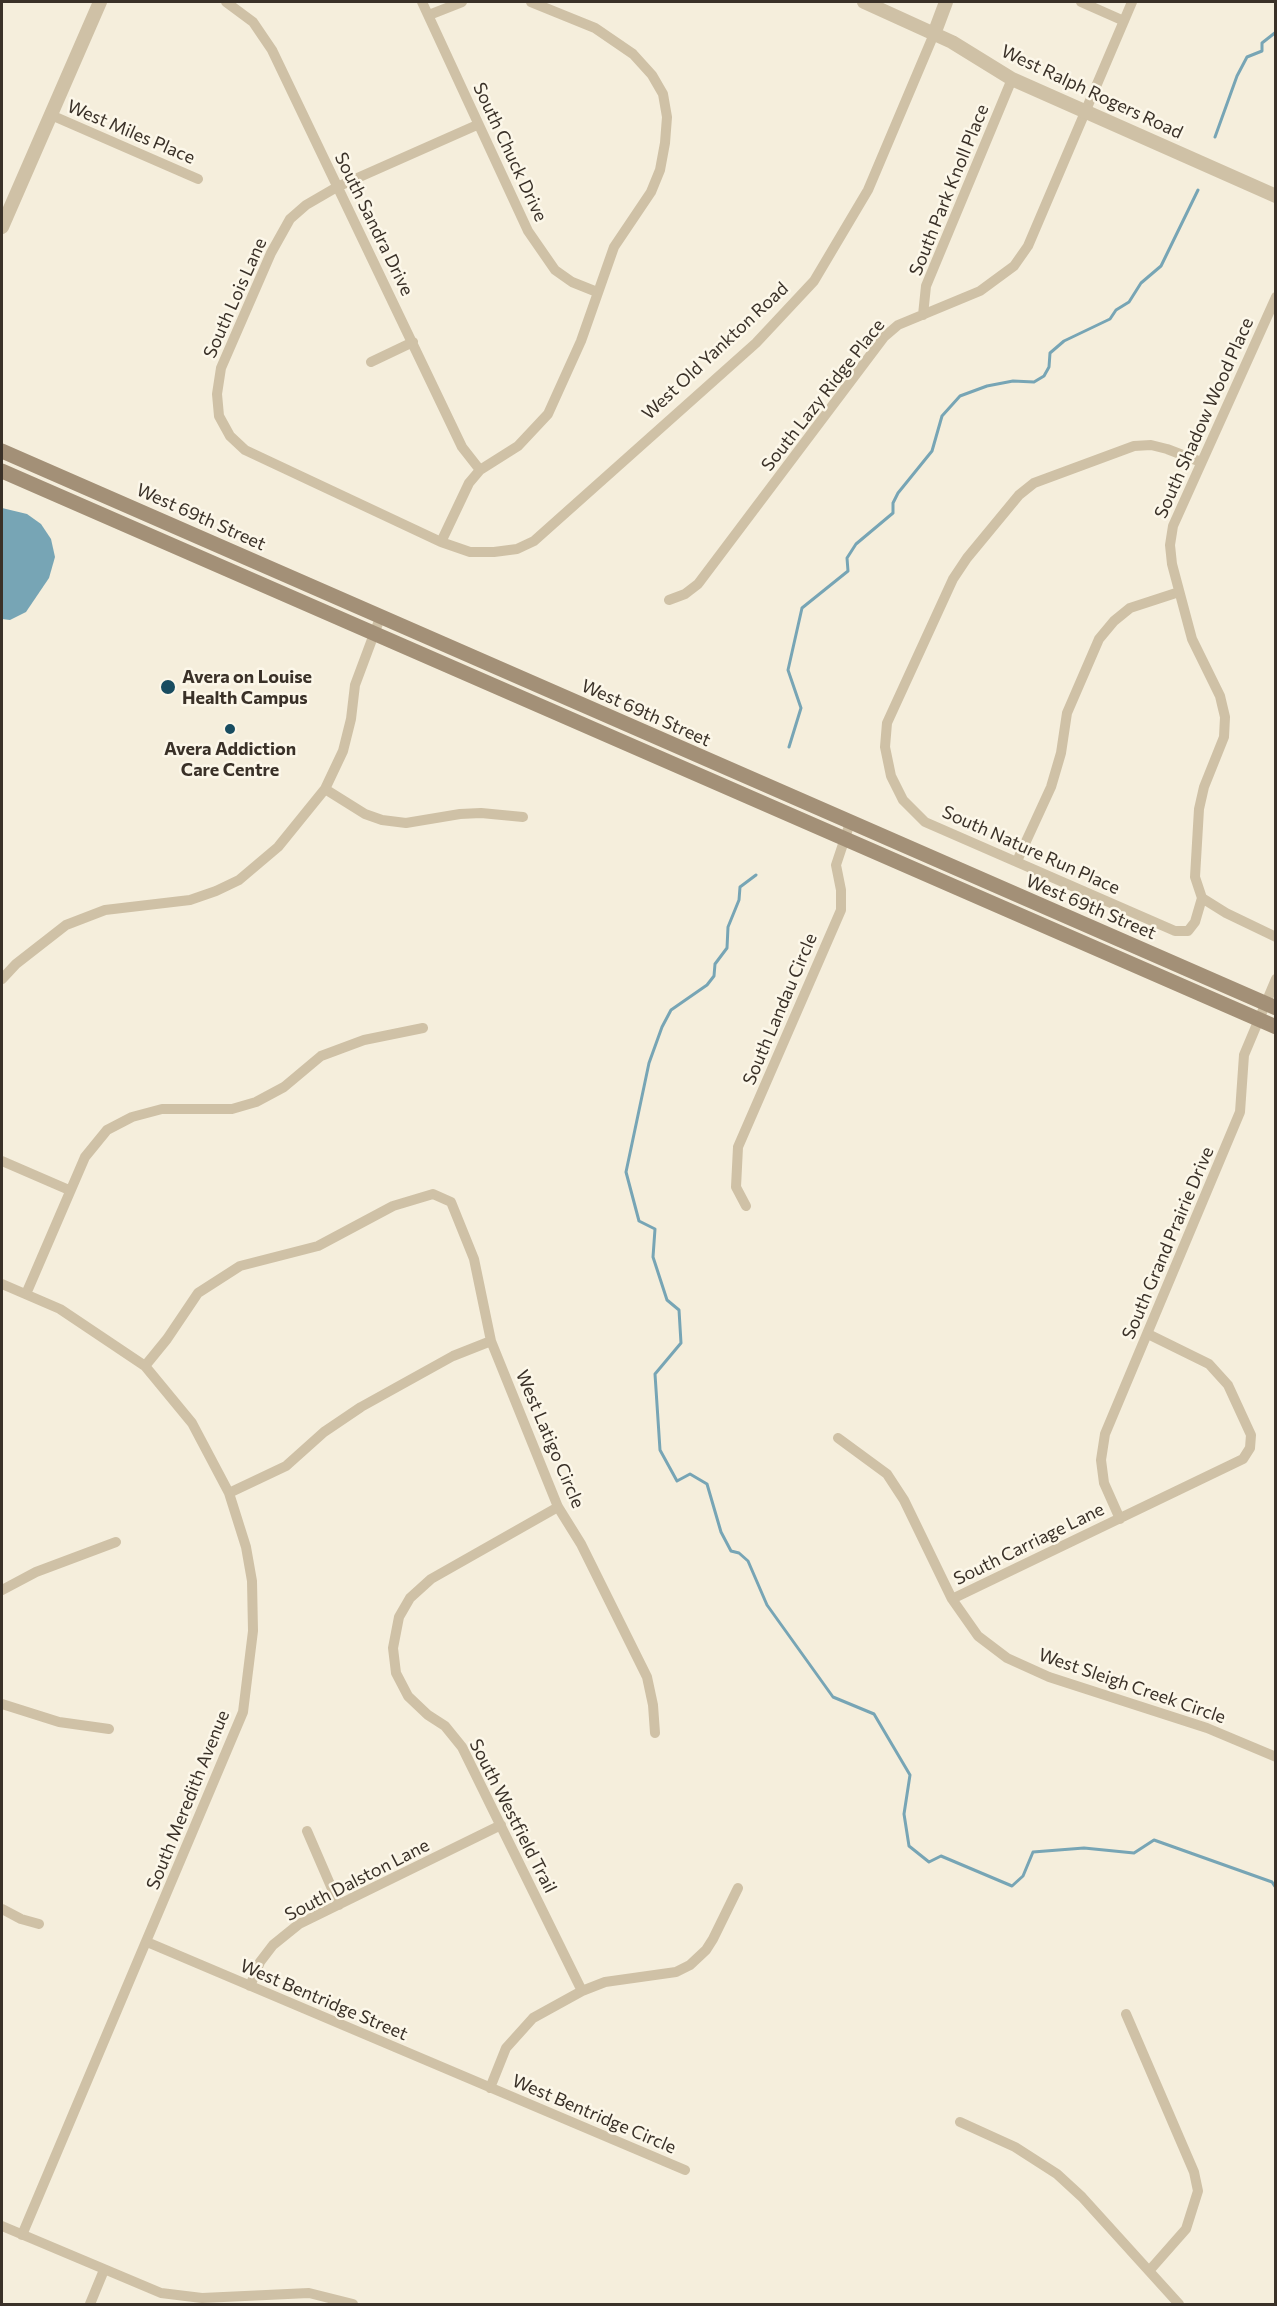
<!DOCTYPE html>
<style>
body{margin:0}
#map{position:relative;width:1277px;height:2306px;overflow:hidden;background:#f5eedc;font-family:Commissioner,sans-serif}
canvas{display:block}
.frame{position:absolute;inset:0;border:3px solid #3a3128;pointer-events:none}
</style>
<div id="map">
<canvas width="1277" height="2306"></canvas>
<div class="frame"></div>
</div>
<script>
const ctx = document.querySelector('canvas').getContext('2d');
ctx.lineJoin = 'round';
function fillPath(path, color) { ctx.fillStyle = color; ctx.fill(path, 'evenodd'); }
const toPath = rows => new Path2D(rows.map(r => 'M' + r).join(''));
function strokePath(path, color, width, dash) { ctx.strokeStyle = color; ctx.lineWidth = width; ctx.lineCap = dash ? 'butt' : 'round'; ctx.setLineDash(dash || []); ctx.stroke(path); }
function label(font, color, halo, rows, align = 'center') {
  ctx.font = font + ' Commissioner,sans-serif'; ctx.lineWidth = 5; ctx.setLineDash([]); ctx.textBaseline = 'middle'; ctx.strokeStyle = halo; ctx.fillStyle = color; for (const [text, x, y, turn = 0] of rows) {
    ctx.save(); ctx.translate(x, y); ctx.rotate((+turn || 0) * Math.PI / 180); ctx.textAlign = isNaN(turn) ? turn : align; if (halo) ctx.strokeText(text, 0, 0); ctx.fillText(text, 0, 0); ctx.restore();
  }
}
const water = toPath([
 [2,508,27,514,41,524,51,539,55,557,49,578,26,612,10,620,2,619]
]);
const stream = toPath([
 [1215,137,1237,76,1247,57,1262,51,1262,43,1276,32],
 [789,747,801,708,788,670,802,608,848,571,847,558,856,544,893,513,893,503,898,493,932,451,942,416,960,396,987,386,1013,381,1034,382,1044,376,1049,367,1050,353,1064,341,1110,319,1116,310,1129,302,1141,283,1161,266,1198,190],
 [756,875,740,887,739,900,728,927,727,948,715,964,714,976,707,985,671,1010,662,1027,649,1063,626,1172,639,1221,655,1229,653,1257,667,1300,679,1310,681,1343,655,1374,660,1450,677,1481,690,1474,707,1484,721,1532,731,1551,739,1553,748,1561,767,1605,833,1697,874,1714,910,1775,904,1814,909,1846,929,1862,941,1856,1012,1886,1023,1876,1033,1852,1084,1848,1134,1853,1154,1840,1272,1882,1276,1888]
]);
const minor = toPath([
 [226,2,253,22,272,50,462,447,480,470],
 [422,2,528,231,555,270,572,282,597,292],
 [1081,2,1124,21],
 [429,15,462,2],
 [51,115,198,179],
 [477,125,337,187,306,205,290,219,271,253,221,368,217,394,219,416,230,436,245,450,441,542,470,552,494,552,517,549,534,541,756,343,814,281,868,190,934,34],
 [923,315,926,286,1012,79],
 [371,362,413,342],
 [1201,462,1167,449,1151,445,1134,446,1034,483,1019,495,967,558,953,579,887,723,885,747,891,776,903,800,925,822,1175,931,1188,931,1195,922,1202,898],
 [441,542,469,483,480,470,518,446,548,414,581,341,614,247,651,192,660,170,665,143,667,117,663,94,652,75,633,54,595,28,531,2],
 [669,600,685,594,698,584,884,337,898,325,980,291,1014,266,1028,246,1132,2],
 [325,789,365,814,382,820,406,823,460,814,481,813,523,817],
 [1017,861,1051,787,1061,753,1067,713,1099,639,1114,621,1130,608,1179,592],
 [1202,898,1195,877,1199,809,1204,787,1224,737,1225,717,1220,696,1192,639,1172,564,1170,545,1173,526,1276,297],
 [1202,898,1226,913,1276,937],
 [2,979,16,964,66,925,105,910,190,900,216,891,239,880,278,847,325,789,343,751,351,719,355,685,380,618],
 [2,1161,69,1190],
 [746,1206,736,1187,738,1147,841,910,841,890,836,865,850,823],
 [2,1284,60,1309,145,1366,192,1423,229,1493,246,1547,252,1581,253,1631,243,1712,22,2235],
 [26,1294,85,1157,107,1130,132,1117,162,1109,232,1109,256,1102,284,1087,321,1056,364,1040,423,1028],
 [145,1366,167,1339,198,1293,240,1266,318,1246,393,1206,433,1194,451,1202,474,1259,491,1341,558,1507,581,1544,647,1677,653,1705,655,1733],
 [838,1438,887,1474,904,1500,952,1599,978,1636,1007,1658,1049,1677,1207,1728,1276,1757],
 [229,1493,286,1466,324,1432,361,1407,453,1356,491,1341],
 [558,1507,431,1579,410,1598,399,1617,393,1648,396,1673,408,1696,428,1715,445,1726,462,1747,582,1991],
 [1120,1519,1104,1483,1101,1460,1105,1434,1240,1112,1244,1055,1276,979],
 [2,1590,36,1572,116,1542],
 [952,1599,1243,1459,1250,1448,1251,1435,1228,1385,1209,1364,1148,1334],
 [2,1704,59,1722,109,1729],
 [307,1831,339,1905],
 [2,1909,21,1919,39,1924],
 [147,1942,685,2170],
 [250,1986,260,1962,273,1945,299,1924,501,1825],
 [1126,2014,1194,2172,1198,2191,1186,2229,1149,2271],
 [490,2088,506,2048,533,2018,582,1991,605,1982,676,1972,690,1965,706,1950,713,1939,738,1888],
 [960,2122,1015,2147,1057,2174,1082,2197,1179,2304],
 [2,2226,161,2293,202,2298,309,2293,353,2304],
 [90,2304,104,2270]
]);
const tertiary = toPath([
 [864,2,952,42,1012,79,1276,196],
 [934,34,946,2],
 [2,227,100,2]
]);
const secondary = toPath([
 [2,451,1276,1008],
 [2,471,1276,1027]
]);
const markers = [
 [168,687,8,"#184c60"],
 [230,729,6,"#184c60"]
];
const streetNames = [
 ["West Ralph Rogers Road",1092,92,25],
 ["West Miles Place",131,132,23],
 ["South Chuck Drive",510,152,65],
 ["South Park Knoll Place",949,190,-68],
 ["South Sandra Drive",374,224,64],
 ["South Lois Lane",235,298,-66],
 ["West Old Yankton Road",715,351,-43],
 ["South Lazy Ridge Place",823,395,-52],
 ["South Shadow Wood Place",1204,418,-66],
 ["West 69th Street",201,517,24],
 ["West 69th Street",646,713,24],
 ["South Nature Run Place",1031,850,24],
 ["West 69th Street",1091,907,23],
 ["South Landau Circle",780,1009,-67],
 ["South Grand Prairie Drive",1168,1243,-67],
 ["West Latigo Circle",550,1439,67],
 ["South Carriage Lane",1029,1544,-26],
 ["West Sleigh Creek Circle",1132,1686,19],
 ["South Meredith Avenue",188,1800,-68],
 ["South Westfield Trail",513,1816,63],
 ["South Dalston Lane",357,1880,-27],
 ["West Bentridge Street",324,2000,23],
 ["West Bentridge Circle",594,2114,23]
];
const poiNames = [
 ["Avera on Louise",182,677],
 ["Health Campus",182,698],
 ["Avera Addiction",230,749,"center"],
 ["Care Centre",230,770,"center"]
];
fillPath(water, '#77a5b5');
strokePath(stream, '#77a5b5', 3);
strokePath(minor, '#cfc1a6', 10);
strokePath(tertiary, '#cfc1a6', 14);
strokePath(secondary, '#a39077', 15);
for (const [x, y, r, color] of markers) { const dot = new Path2D(); dot.arc(x, y, r, 0, 2 * Math.PI); ctx.fillStyle = color; ctx.fill(dot); strokePath(dot, '#fcf7e9', 2); }
label('18px', '#3a3128', '#fcf7e9', streetNames);
label('bold 18px', '#3a3128', '#fcf7e9', poiNames, 'left');
</script>
